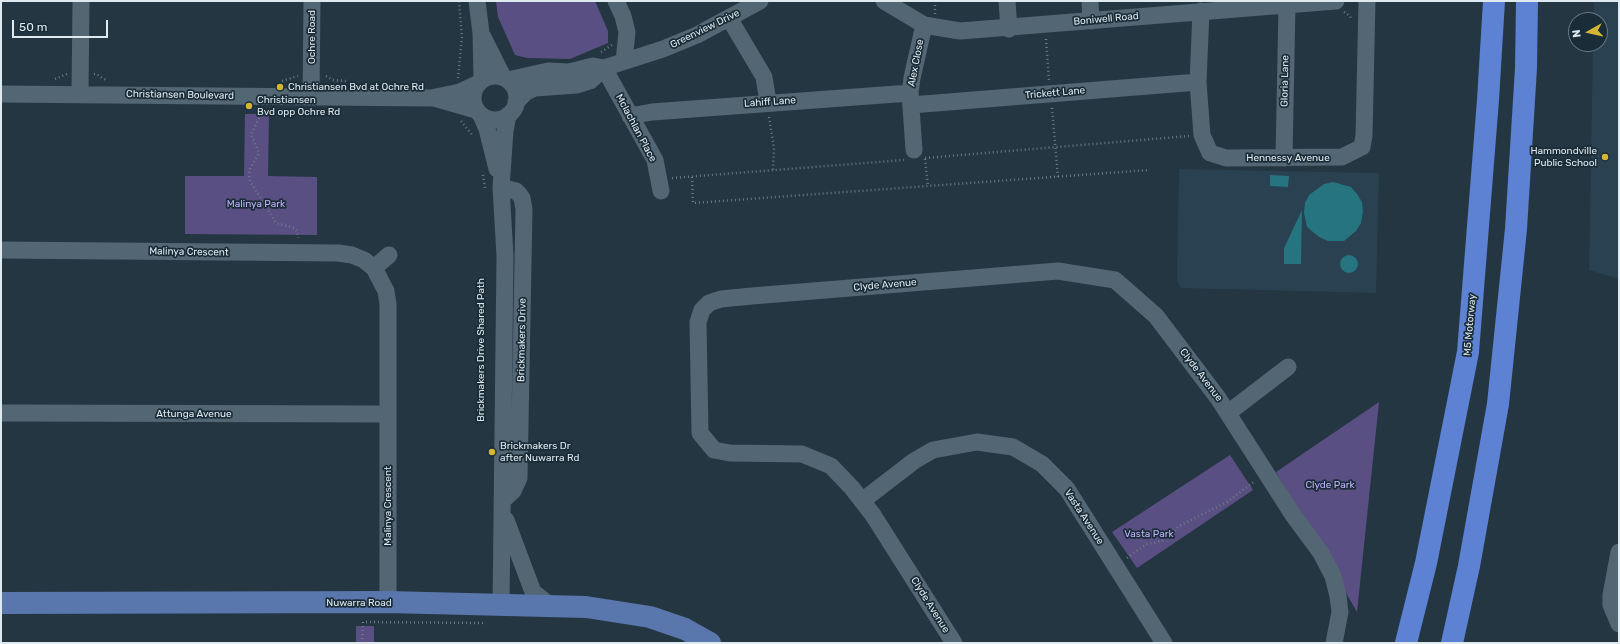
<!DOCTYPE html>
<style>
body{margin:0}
#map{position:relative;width:1620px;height:644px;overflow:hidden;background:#243641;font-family:Rubik,sans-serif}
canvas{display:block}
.frame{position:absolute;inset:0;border:2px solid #dee9f0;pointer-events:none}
.north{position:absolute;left:1568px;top:12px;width:40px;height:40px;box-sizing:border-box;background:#1a2c37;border:1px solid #687881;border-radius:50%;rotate:262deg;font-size:11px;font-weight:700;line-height:16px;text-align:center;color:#dee9f0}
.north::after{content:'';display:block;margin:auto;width:14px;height:18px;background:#d5b534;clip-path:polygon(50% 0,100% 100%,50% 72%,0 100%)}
.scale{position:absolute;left:12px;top:20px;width:96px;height:18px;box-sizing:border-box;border:2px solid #dee9f0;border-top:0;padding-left:5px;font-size:12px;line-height:14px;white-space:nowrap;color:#dee9f0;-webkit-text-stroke:3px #1a2c37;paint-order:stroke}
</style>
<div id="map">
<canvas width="1620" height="644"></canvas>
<div class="frame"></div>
<div class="north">N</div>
<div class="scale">50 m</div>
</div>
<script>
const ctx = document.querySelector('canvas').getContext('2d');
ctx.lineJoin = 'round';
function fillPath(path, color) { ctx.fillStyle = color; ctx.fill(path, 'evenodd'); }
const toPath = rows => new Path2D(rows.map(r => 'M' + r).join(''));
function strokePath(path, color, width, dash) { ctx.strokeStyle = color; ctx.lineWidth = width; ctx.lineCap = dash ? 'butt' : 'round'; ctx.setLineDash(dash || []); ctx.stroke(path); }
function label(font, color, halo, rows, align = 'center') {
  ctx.font = font + ' Rubik,sans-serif'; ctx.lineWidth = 3.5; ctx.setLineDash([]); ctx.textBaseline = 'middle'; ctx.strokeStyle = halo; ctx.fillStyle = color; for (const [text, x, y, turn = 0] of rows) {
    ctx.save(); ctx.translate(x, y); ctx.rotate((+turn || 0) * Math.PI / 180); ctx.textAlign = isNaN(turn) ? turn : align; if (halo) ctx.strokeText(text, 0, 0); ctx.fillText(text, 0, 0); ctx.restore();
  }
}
const built = toPath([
 [1594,1,1619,1,1619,279,1589,270,1593,44,1600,44,1600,20,1594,20],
 [1179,169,1379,173,1376,293,1181,288,1177,280]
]);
const green = toPath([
 [496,1,595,1,608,31,608,43,570,59,527,58,515,55,498,17],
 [245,114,269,114,268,176,317,177,317,235,185,234,185,176,244,176],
 [1379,402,1357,612,1276,472],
 [1230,455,1253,490,1137,568,1112,532],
 [356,626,374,626,374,643,356,643]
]);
const building = toPath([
 [1270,175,1289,176,1288,187,1270,186],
 [1333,182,1351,187,1357,194,1362,202,1363,212,1361,223,1356,231,1344,241,1328,241,1319,237,1307,227,1304,213,1305,203,1309,195,1324,184],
 [1302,210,1301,264,1284,264,1284,248],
 '1340 264a9 9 0 1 1 18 0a9 9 0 1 1-18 0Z'
]);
const path = toPath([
 [1344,12,1350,16,1351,19],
 [935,14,935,1],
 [1046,39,1049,80],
 [601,52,612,45],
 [94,74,97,74,102,78,107,80],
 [326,76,333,80,346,81],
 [458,78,462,37,459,1],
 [55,79,67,74],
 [282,81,298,76],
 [1052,108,1058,177],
 [263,111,251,134,259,153,250,169,249,175,250,181,276,223,294,228,297,231,298,238],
 [769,117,774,148,773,170],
 [461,121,473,136],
 [925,158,1189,136],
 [925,159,928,186],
 [483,175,485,188],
 [692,177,693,203,1149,170],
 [672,178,904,160],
 [1127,558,1146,544,1162,541,1173,533,1179,526,1227,502,1255,481],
 [362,643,363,622,483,623,483,620]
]);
const minor = toPath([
 [477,1,481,33,482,79],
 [616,1,623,16,627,32,624,61],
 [884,1,924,25,960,31,1336,1],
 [1007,1,1009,29],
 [1090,1,1091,21],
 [1201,11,1198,82,1202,135,1210,153,1226,158,1342,157,1362,147,1364,136,1367,1],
 [729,18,764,77,768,102],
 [483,37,503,77],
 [604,68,655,160,661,191],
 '473 98a22 22 0 1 1 44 0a22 22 0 1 1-44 0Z',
 [508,80,548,71,569,72,593,66,604,68],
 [1,94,431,98,460,92,477,84],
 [80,94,81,1],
 [311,97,312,1],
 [434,98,476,110],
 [516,102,526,92,535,88,577,85,590,81,604,68,663,49,697,35,760,1],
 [911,105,1198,82],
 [481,115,487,129,497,169],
 [630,116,652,112,910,93],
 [914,150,910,93,912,78,924,25],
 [1284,158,1287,5],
 [501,187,516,191,519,194,522,198,524,209,519,478,513,491,502,501],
 [1,250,338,253,352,255,364,260,374,268,386,291,388,304,388,602],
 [374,268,389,255],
 [1,413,387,414],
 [1228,413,1288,367],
 [862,501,914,461,933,450,977,442,1013,447,1042,464,1067,489,1164,643],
 [506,520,533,592,552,607],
 [1619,552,1611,595,1611,605,1619,624],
 [501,606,505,256,501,187,505,131,508,115],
 [954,643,873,515,852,488,831,466,802,454,730,453,714,450,700,433,698,322,702,310,709,303,721,299,752,296,1058,271,1115,280,1156,316,1218,398,1293,515,1321,553,1333,576,1338,596,1340,612,1334,643]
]);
const major = toPath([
 [1,603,388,602,586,607,650,617,685,629,710,643]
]);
const highway = toPath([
 [1406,643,1426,563,1468,352,1488,100,1494,1],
 [1452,643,1469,566,1498,404,1516,229,1526,68,1527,1]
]);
const markers = [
 [280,87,4,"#d5b534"],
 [249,106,4,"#d5b534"],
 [1605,157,4,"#d5b534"],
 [492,452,4,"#d5b534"]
];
const streetNames = [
 ["Boniwell Road",1106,19,-5],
 ["Greenview Drive",705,29,-26],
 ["Ochre Road",312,37,-90],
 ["Alex Close",916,63,-79],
 ["Gloria Lane",1285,81,-89],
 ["Trickett Lane",1055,93,-5],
 ["Christiansen Boulevard",180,95,1],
 ["Lahiff Lane",770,102,-4],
 ["Mclachlan Place",636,128,62],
 ["Hennessy Avenue",1288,158],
 ["Malinya Crescent",189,252,1],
 ["Clyde Avenue",885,285,-5],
 ["M5 Motorway",1470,325,-85],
 ["Brickmakers Drive",522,340,-89],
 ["Brickmakers Drive Shared Path",481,350,-90],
 ["Clyde Avenue",1201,375,53],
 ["Attunga Avenue",194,414],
 ["Malinya Crescent",388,506,-90],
 ["Vasta Avenue",1084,517,57],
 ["Nuwarra Road",359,603],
 ["Clyde Avenue",930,605,58]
];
const poiNames = [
 ["Christiansen Bvd at Ochre Rd",288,87],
 ["Christiansen",257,100],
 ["Bvd opp Ochre Rd",257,112],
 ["Hammondville",1597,151,"right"],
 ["Public School",1597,163,"right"],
 ["Brickmakers Dr",500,446],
 ["after Nuwarra Rd",500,458]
];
const parkNames = [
 ["Malinya Park",256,204],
 ["Clyde Park",1330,485],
 ["Vasta Park",1149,534]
];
fillPath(built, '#294150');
fillPath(green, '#5a4f82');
fillPath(building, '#26747f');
strokePath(path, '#6b7a84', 2.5, [1, 3]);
strokePath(minor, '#536673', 17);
strokePath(major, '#5976ad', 22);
strokePath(highway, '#5d81d3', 22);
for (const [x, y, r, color] of markers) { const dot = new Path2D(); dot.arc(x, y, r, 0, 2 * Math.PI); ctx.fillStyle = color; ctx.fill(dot); strokePath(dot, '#1a2c37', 1.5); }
label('10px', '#dee9f0', '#1a2c37', streetNames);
label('10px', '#dee9f0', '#1a2c37', poiNames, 'left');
label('10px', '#c1b3fa', '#1a2c37', parkNames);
</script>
